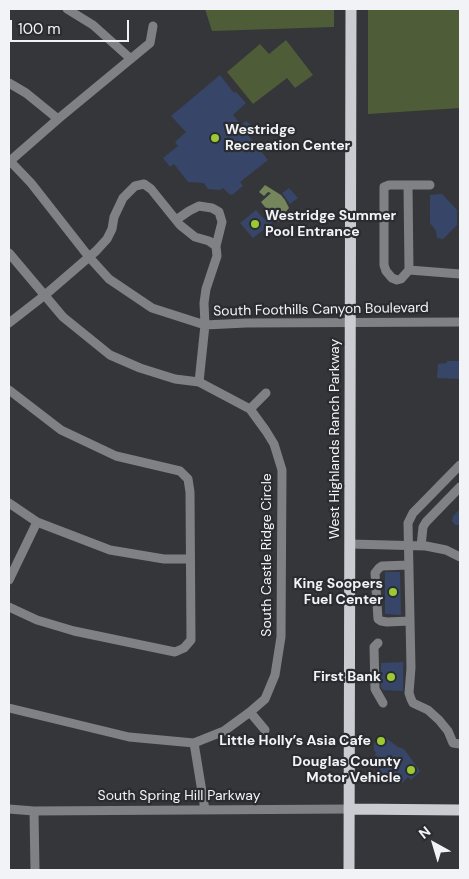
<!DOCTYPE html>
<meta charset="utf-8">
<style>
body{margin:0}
#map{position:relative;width:469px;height:879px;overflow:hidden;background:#34363a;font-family:"DM Sans",sans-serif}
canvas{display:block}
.frame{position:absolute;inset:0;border:10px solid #f2f3f6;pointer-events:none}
.north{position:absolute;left:409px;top:819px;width:50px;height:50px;-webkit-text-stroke:4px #2a2c30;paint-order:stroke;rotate:321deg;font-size:14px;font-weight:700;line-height:20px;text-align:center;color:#f2f3f6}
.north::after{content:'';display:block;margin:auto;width:18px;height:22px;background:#f2f3f6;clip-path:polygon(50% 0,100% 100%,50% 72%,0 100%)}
.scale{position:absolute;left:10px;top:20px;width:119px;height:22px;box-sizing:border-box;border:2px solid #f2f3f6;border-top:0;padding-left:6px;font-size:15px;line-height:18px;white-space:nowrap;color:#f2f3f6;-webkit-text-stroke:4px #2a2c30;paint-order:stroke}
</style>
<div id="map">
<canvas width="469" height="879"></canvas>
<div class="frame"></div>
<div class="north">N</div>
<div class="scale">100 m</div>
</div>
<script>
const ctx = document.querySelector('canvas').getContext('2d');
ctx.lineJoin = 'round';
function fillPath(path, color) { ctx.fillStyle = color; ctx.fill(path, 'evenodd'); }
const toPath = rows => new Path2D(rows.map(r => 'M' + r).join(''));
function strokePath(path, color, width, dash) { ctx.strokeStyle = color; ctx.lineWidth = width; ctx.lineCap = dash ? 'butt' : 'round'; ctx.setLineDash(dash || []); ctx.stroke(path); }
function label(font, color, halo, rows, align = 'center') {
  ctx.font = font + ' "DM Sans",sans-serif'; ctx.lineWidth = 4.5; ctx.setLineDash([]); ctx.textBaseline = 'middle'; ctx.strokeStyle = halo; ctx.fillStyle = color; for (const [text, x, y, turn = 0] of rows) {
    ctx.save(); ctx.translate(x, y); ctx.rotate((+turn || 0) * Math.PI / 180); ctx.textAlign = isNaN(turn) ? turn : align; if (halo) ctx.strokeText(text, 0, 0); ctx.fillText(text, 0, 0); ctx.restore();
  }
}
const green = toPath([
 [205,9,334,9,334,27,212,31],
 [368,9,460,9,460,108,368,114],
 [286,40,313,75,295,88,287,78,253,104,227,72,260,44,269,54]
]);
const water = toPath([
 [265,185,281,195,285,200,289,208,283,215,284,219,277,222,261,202,271,193,268,192,264,196,259,192]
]);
const building = toPath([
 [220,75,234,93,236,92,246,103,233,115,241,125,246,121,251,125,253,130,248,135,268,160,240,182,243,186,232,195,229,194,223,188,220,190,208,189,204,183,188,182,174,164,170,167,163,158,178,146,175,142,186,132,171,116],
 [289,188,298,198,290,204,282,193],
 [442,194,457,210,457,225,443,239,437,238,436,231,430,223,430,195],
 [256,210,265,220,267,215,271,215,273,219,271,224,253,238,240,223],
 [447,361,460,361,460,379,437,378,438,364,447,363],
 [460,509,460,525,455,525,452,521,453,516],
 [385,572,400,572,401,615,385,614],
 [403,662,403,691,383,690,381,687,381,663],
 [382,735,398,747,404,749,420,771,411,780,408,777,402,783,395,777,385,777,380,771,381,760,375,755,376,752,374,751,374,743]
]);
const minor = toPath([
 [67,9,93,25,131,59],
 [9,83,26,93,58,119],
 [9,160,31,183,89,257,109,279,152,308,205,325,246,323,460,322],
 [10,161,58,119,150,43,153,26],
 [408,185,409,270],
 [430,185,389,185,384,187,384,265,386,271,392,278,397,280,401,279,409,270,460,274],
 [176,220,189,211,199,206,212,208,219,212,222,222,216,246],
 [9,253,63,317,110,355,140,368,175,379,199,382,250,409,266,431,274,444,282,470,281,637,275,675,265,699,250,712,224,731,194,743,129,737,9,708],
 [9,323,45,295,96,251,107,239,112,229,114,217,123,198,135,186,144,184,151,189,180,225,195,237,209,241,216,246,217,256,206,289,204,303,205,325,199,382],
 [9,390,61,430,116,456,180,471,188,479,190,492,191,640,184,648,175,652,74,631,37,620,9,607],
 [250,409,266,393],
 [460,465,413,513,408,523,411,668,409,693,411,699,413,703,428,710,439,720,448,731,453,743,460,744],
 [9,503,37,522,110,550,164,559,190,559],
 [350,544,426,546,446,550,460,557],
 [421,546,423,527,426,522,460,487],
 [409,565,382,566,379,568,375,573,378,619,381,621,387,622,410,621],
 [9,580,37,522],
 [378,643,374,647,375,689,383,703],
 [250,712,265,730],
 [194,743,205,810],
 [9,809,34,811,349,809],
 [34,811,35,870]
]);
const major = toPath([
 [349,809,460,810],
 [349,870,351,9]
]);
const markers = [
 [215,138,5,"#9cca32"],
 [255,224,5,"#9cca32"],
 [393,592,5,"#9cca32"],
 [391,677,5,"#9cca32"],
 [381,741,5,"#9cca32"],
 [411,770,5,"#9cca32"]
];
const poiNames = [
 ["Westridge",225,130,"left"],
 ["Recreation Center",225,146,"left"],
 ["Westridge Summer",265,216,"left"],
 ["Pool Entrance",265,232,"left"],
 ["King Soopers",383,584],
 ["Fuel Center",383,600],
 ["First Bank",381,677],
 ["Little Holly’s Asia Cafe",371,741],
 ["Douglas County",401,762],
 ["Motor Vehicle",401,778]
];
const streetNames = [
 ["South Foothills Canyon Boulevard",321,310,-1],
 ["West Highlands Ranch Parkway",335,439,-90],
 ["South Castle Ridge Circle",267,555,-90],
 ["South Spring Hill Parkway",179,796]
];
fillPath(green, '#4e5c38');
fillPath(water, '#75855c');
fillPath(building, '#374668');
strokePath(minor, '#808184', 9);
strokePath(major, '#caccd1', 11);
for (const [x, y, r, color] of markers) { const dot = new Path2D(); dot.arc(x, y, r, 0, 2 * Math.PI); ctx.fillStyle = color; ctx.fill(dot); strokePath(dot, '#2a2c30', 2); }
label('bold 14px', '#f2f3f6', '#2a2c30', poiNames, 'right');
label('14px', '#f2f3f6', '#2a2c30', streetNames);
</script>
